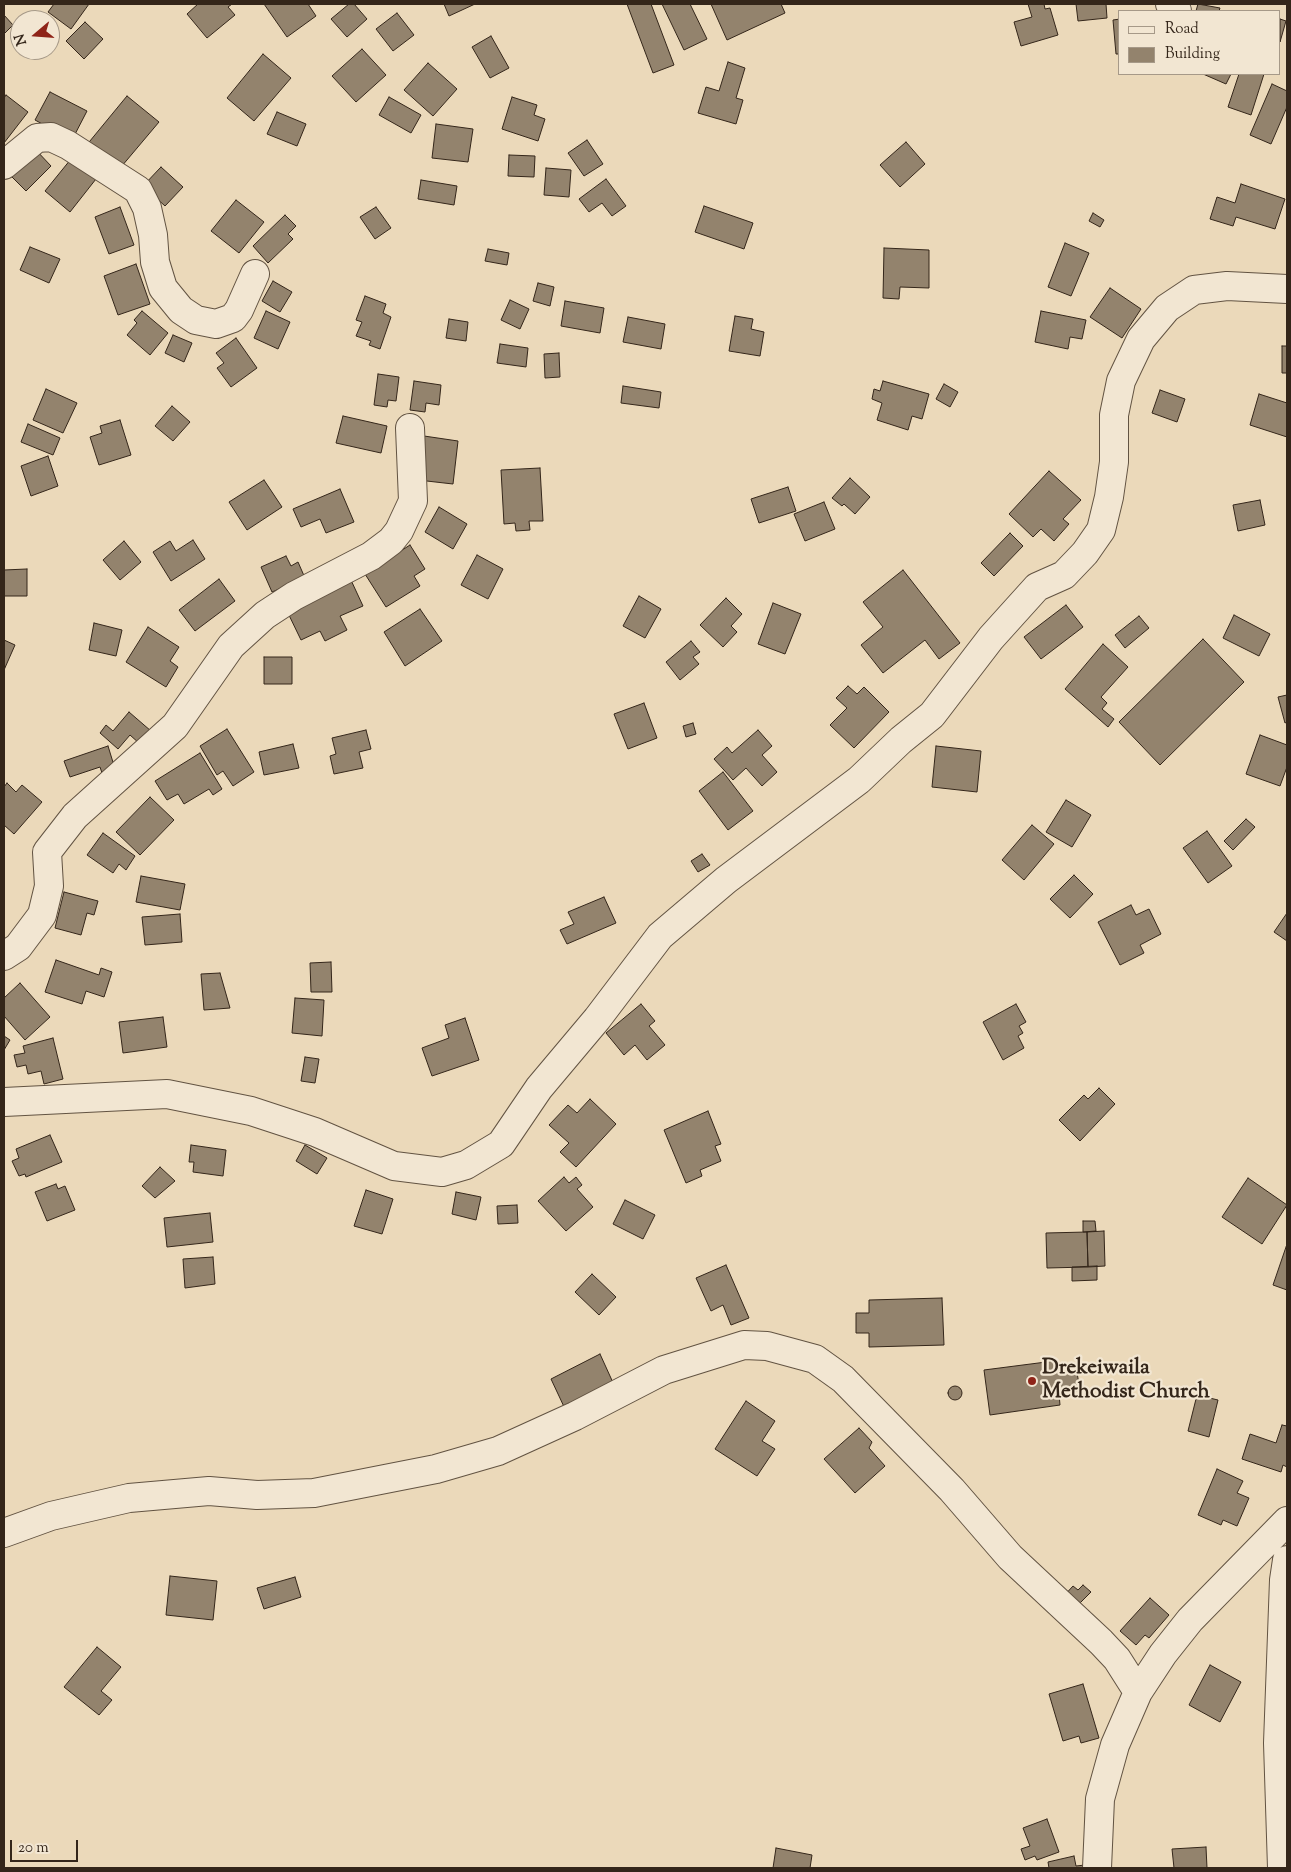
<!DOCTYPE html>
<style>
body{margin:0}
#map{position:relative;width:1291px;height:1872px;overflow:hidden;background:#ebd9ba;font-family:"Sorts Mill Goudy",serif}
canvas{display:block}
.frame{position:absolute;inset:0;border:5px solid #34261a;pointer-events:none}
.legend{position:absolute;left:1118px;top:10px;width:162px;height:65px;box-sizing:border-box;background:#f2e6d2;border:1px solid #a69988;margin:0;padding:6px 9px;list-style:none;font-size:15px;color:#34261a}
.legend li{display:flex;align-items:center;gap:10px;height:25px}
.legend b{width:25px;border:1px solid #a69988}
.north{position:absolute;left:10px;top:10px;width:50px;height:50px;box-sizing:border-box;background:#f2e6d2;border:1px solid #a69988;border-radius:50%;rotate:252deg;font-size:14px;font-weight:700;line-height:20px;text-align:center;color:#34261a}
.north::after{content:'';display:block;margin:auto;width:18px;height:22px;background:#8f2418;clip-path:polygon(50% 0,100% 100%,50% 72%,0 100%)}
.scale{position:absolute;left:10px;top:1840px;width:68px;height:22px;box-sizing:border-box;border:2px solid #34261a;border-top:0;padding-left:6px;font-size:15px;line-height:18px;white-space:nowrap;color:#34261a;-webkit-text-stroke:4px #f2e6d2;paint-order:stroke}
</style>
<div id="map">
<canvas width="1291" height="1872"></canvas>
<div class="frame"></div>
<ul class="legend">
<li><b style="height:6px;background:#f2e6d2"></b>Road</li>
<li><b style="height:14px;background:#93836d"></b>Building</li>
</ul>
<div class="north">N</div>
<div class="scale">20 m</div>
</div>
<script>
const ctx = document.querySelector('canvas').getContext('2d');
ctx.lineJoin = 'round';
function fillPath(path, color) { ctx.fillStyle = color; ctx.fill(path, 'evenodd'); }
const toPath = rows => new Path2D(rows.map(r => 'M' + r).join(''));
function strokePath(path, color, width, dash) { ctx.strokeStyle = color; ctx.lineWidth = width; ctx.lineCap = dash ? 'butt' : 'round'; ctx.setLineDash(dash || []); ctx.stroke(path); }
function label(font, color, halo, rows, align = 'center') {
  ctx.font = font + ' "Sorts Mill Goudy",serif'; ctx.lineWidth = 4.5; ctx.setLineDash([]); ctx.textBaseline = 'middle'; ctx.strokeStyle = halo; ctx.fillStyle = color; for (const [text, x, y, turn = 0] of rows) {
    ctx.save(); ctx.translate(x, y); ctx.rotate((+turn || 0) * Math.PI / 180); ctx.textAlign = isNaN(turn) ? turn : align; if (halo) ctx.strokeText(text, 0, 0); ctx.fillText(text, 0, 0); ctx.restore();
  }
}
const building = toPath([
 [54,4,89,4,71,29,48,12,54,4],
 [198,4,232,4,228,7,235,15,207,38,187,14,198,4],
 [264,4,308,4,316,16,287,37,264,4],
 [349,4,354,4,367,19,347,37,331,19,349,4],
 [444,4,475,4,449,16,444,4],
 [627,4,651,4,674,65,653,73,627,4],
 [662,4,690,4,707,39,684,50,662,4],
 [711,4,781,4,785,13,727,40,711,4],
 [1028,4,1044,4,1045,9,1050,8,1058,35,1021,46,1014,22,1032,17,1028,4],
 [1076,4,1106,4,1107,18,1078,21,1076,4],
 [1198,4,1220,8,1219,11,1196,11,1198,4],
 [397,13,414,35,393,51,376,29,397,13],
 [4,15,13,25,4,34,4,15],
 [1120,19,1120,54,1116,54,1113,20,1120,19],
 [1280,19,1286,21,1280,42,1280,19],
 [85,22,103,39,84,59,66,41,85,22],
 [491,36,509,68,490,78,472,47,491,36],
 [362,49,386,75,356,102,332,76,362,49],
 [263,54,291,78,254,121,227,98,263,54],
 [728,62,745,68,736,98,743,100,736,124,698,113,706,87,719,91,728,62],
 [428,63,457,89,433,116,404,90,428,63],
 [1203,74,1231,74,1226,84,1203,74],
 [1239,74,1264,74,1251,115,1228,107,1239,74],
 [1272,84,1287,91,1287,107,1271,144,1250,135,1272,84],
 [50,92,87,111,72,140,35,120,50,92],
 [6,95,28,112,4,143,4,98,6,95],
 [127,96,159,122,116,173,85,147,127,96],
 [389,97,421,115,411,133,379,115,389,97],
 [512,97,537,105,534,115,545,119,538,141,502,129,512,97],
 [277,112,306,124,297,146,267,134,277,112],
 [436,124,473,129,468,162,432,158,436,124],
 [587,140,603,164,584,176,568,153,587,140],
 [906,142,925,164,900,187,880,165,906,142],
 [35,149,51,166,26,191,9,174,35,149],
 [509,155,535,156,534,177,508,176,509,155],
 [71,159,96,179,70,212,45,191,71,159],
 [161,167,183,187,165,206,143,186,161,167],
 [546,168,571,170,569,197,544,195,546,168],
 [606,179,626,206,612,216,602,203,589,212,579,199,606,179],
 [421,180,457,186,454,205,418,199,421,180],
 [1241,184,1285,199,1275,229,1236,217,1233,226,1210,219,1217,197,1235,203,1241,184],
 [236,200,264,222,239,253,211,231,236,200],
 [704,206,753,223,744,249,695,232,704,206],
 [120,207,134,245,109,254,95,217,120,207],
 [376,207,391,228,375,239,360,217,376,207],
 [1093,213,1104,220,1100,227,1089,221,1093,213],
 [285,215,296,226,288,234,293,239,268,263,253,246,285,215],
 [1065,243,1089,253,1071,296,1048,287,1065,243],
 [30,247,60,259,49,283,20,270,30,247],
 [884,248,929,250,929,288,900,287,899,299,883,298,884,248],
 [488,249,509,253,507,265,485,261,488,249],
 [136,264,150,304,118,315,104,276,136,264],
 [273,281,292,292,280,312,262,301,273,281],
 [538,283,554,287,550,306,533,301,538,283],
 [1110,288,1141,309,1122,338,1090,317,1110,288],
 [365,296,386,304,383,313,391,317,380,349,369,345,371,341,356,336,362,322,356,320,365,296],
 [510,300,529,309,520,329,501,320,510,300],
 [565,301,604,308,600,333,561,326,565,301],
 [142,311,168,333,150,355,127,335,137,323,134,320,142,311],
 [266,311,290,322,278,349,254,338,266,311],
 [1041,311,1086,320,1082,339,1070,337,1068,349,1035,342,1041,311],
 [735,316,753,319,751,329,764,332,760,356,729,351,735,316],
 [628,317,665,324,661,349,623,342,628,317],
 [449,319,468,322,466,341,446,338,449,319],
 [173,335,192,343,184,362,165,353,173,335],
 [236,338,257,368,231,387,217,368,224,363,216,353,236,338],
 [500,344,528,348,526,367,497,363,500,344],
 [1282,346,1287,346,1287,373,1282,373,1282,346],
 [559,353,560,377,545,378,544,354,559,353],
 [378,374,399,377,396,401,388,400,387,407,374,405,378,374],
 [414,381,441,385,439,405,426,403,425,412,410,410,414,381],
 [883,381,929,394,922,419,912,416,908,430,877,420,882,403,872,399,874,389,880,391,883,381],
 [944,384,958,392,950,407,936,399,944,384],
 [623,386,661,392,659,408,621,403,623,386],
 [46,389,77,403,63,433,33,420,46,389],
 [1160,390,1185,399,1177,422,1152,413,1160,390],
 [1259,394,1287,403,1287,437,1250,425,1259,394],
 [172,406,190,422,173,441,155,426,172,406],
 [343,416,387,426,381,453,336,443,343,416],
 [120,420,131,455,99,465,90,437,102,433,100,426,120,420],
 [28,424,60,438,53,455,21,442,28,424],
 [424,436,458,441,453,484,418,480,424,436],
 [48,456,58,486,31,496,21,466,48,456],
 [540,468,543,521,529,521,530,530,516,531,515,523,504,524,501,470,540,468],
 [1049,471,1081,500,1063,519,1069,524,1054,541,1041,529,1033,537,1009,514,1049,471],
 [850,478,870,497,855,514,844,504,842,506,832,498,850,478],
 [264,480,282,507,247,530,229,502,264,480],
 [788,487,796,511,759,523,751,499,788,487],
 [340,489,354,522,326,533,320,519,301,527,293,509,340,489],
 [1260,500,1265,525,1238,531,1233,505,1260,500],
 [824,502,835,529,805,541,794,514,824,502],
 [439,507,467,524,453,549,425,532,439,507],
 [1010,533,1023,546,994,576,981,563,1010,533],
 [193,540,205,559,171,581,153,552,170,541,176,551,193,540],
 [124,541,141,562,120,580,103,560,124,541],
 [410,545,425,569,414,576,420,586,386,607,365,574,410,545],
 [477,555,503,569,488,599,461,585,477,555],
 [286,556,291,566,298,562,305,578,272,592,261,567,286,556],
 [27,569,27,596,4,596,4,570,27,569],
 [903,570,960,643,939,659,925,640,883,673,861,645,883,627,863,602,903,570],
 [350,578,363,606,340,616,347,630,325,641,320,631,301,640,286,609,350,578],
 [219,579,235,601,195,631,179,610,219,579],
 [639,596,661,609,645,638,623,626,639,596],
 [726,598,742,614,731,626,737,632,723,647,700,625,726,598],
 [773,603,801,614,785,654,758,644,773,603],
 [1066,605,1083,627,1041,659,1024,637,1066,605],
 [420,609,442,641,405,666,384,632,420,609],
 [1234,615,1270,634,1259,656,1223,638,1234,615],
 [1139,616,1149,628,1125,648,1115,635,1139,616],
 [94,623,122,630,116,656,89,650,94,623],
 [148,627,179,647,170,661,178,667,166,687,126,662,148,627],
 [1203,639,1244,682,1160,765,1119,722,1203,639],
 [4,640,15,645,4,670,4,640],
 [691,641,700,652,693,657,699,664,680,680,666,662,691,641],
 [1103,644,1128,667,1101,697,1107,703,1102,709,1114,719,1108,727,1065,689,1103,644],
 [264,657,292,657,292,684,264,684,264,657],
 [848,686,857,694,864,687,889,712,854,748,830,725,847,708,836,698,848,686],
 [1287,695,1287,722,1285,723,1278,697,1287,695],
 [644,703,657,738,628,749,614,714,644,703],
 [129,712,151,731,140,744,130,735,118,749,100,733,106,725,113,731,129,712],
 [693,723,696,734,686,737,683,726,693,723],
 [227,729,254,772,233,786,223,771,217,775,200,746,227,729],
 [366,730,371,749,359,752,363,768,334,774,330,756,336,754,332,738,366,730],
 [758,730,772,746,762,755,777,772,762,786,746,768,733,780,714,759,727,747,732,753,758,730],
 [1260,735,1287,745,1287,767,1280,786,1246,774,1260,735],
 [293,744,299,768,264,775,259,752,293,744],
 [108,746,116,772,103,776,100,767,70,777,64,761,108,746],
 [936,746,981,751,977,792,932,787,936,746],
 [200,753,222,789,213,795,209,789,184,804,178,794,167,800,155,781,200,753],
 [723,772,753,811,728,830,699,791,723,772],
 [7,783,16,792,22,785,42,802,14,834,4,825,4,787,7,783],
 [150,797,174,820,140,855,116,832,150,797],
 [1066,800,1091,815,1072,847,1046,832,1066,800],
 [1246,819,1255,827,1233,850,1224,841,1246,819],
 [1032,825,1054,844,1024,880,1002,860,1032,825],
 [1207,831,1232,866,1208,883,1183,848,1207,831],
 [103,833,135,856,126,870,119,864,113,873,87,855,103,833],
 [702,854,710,865,698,872,691,861,702,854],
 [1074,875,1093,894,1070,918,1050,899,1074,875],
 [141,876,185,884,180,910,136,902,141,876],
 [64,892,98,901,94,915,87,913,81,935,55,928,64,892],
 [604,897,616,923,567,944,560,930,574,924,568,912,604,897],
 [1131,905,1136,915,1149,909,1161,934,1140,945,1144,953,1120,965,1098,922,1131,905],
 [1287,913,1287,941,1274,932,1287,913],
 [180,914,182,942,145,945,142,917,180,914],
 [56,960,99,975,101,968,112,972,104,997,86,991,82,1004,45,992,56,960],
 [331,962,332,992,311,992,310,963,331,962],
 [220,973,230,1008,204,1010,201,974,220,973],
 [20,983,50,1017,25,1040,4,1016,4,998,20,983],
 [295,998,324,1000,322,1036,292,1033,295,998],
 [641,1004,655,1021,649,1026,665,1045,647,1060,635,1045,624,1055,606,1033,641,1004],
 [1016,1004,1026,1022,1019,1026,1023,1033,1018,1036,1024,1048,1003,1060,983,1022,1016,1004],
 [163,1017,167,1047,123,1053,119,1022,163,1017],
 [465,1018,479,1060,432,1076,422,1048,449,1038,445,1025,465,1018],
 [4,1036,10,1040,4,1050,4,1036],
 [53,1038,63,1079,44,1084,41,1071,28,1074,26,1065,17,1067,14,1055,25,1053,23,1046,53,1038],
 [305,1057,319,1059,315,1083,301,1081,305,1057],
 [1099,1088,1115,1104,1080,1141,1059,1120,1084,1095,1088,1099,1099,1088],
 [590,1099,616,1124,576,1167,560,1152,569,1143,549,1125,568,1105,577,1113,590,1099],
 [708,1111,721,1144,715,1146,721,1161,700,1170,702,1176,686,1183,664,1130,708,1111],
 [50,1135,62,1162,26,1177,25,1174,19,1176,12,1161,19,1158,16,1149,50,1135],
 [191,1145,226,1150,223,1176,193,1172,194,1162,189,1162,191,1145],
 [305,1145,327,1158,317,1174,296,1161,305,1145],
 [160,1167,175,1181,155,1198,142,1186,160,1167],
 [564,1177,569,1183,576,1177,582,1185,577,1189,593,1207,566,1231,538,1201,564,1177],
 [1248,1178,1287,1205,1262,1244,1222,1217,1248,1178],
 [56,1184,58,1189,65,1186,75,1210,47,1221,35,1192,56,1184],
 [366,1190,393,1199,382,1234,354,1226,366,1190],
 [456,1192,481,1197,476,1220,452,1214,456,1192],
 [625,1200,655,1215,643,1239,613,1224,625,1200],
 [517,1205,518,1223,498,1224,497,1206,517,1205],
 [210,1213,213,1242,167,1247,164,1218,210,1213],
 [1083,1221,1095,1221,1096,1231,1083,1232,1083,1221],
 [1104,1231,1105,1266,1088,1267,1087,1232,1104,1231],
 [1087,1232,1088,1267,1047,1268,1046,1233,1087,1232],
 [1286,1247,1287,1248,1287,1290,1273,1285,1286,1247],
 [213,1257,215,1284,185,1288,183,1259,213,1257],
 [726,1265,749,1318,731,1325,723,1305,711,1311,696,1278,726,1265],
 [1097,1266,1097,1280,1072,1281,1072,1267,1097,1266],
 [592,1274,616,1297,599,1315,575,1292,592,1274],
 [942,1298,944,1345,869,1347,869,1333,856,1333,856,1313,869,1313,869,1300,942,1298],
 [600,1354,615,1387,566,1411,551,1379,600,1354],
 [1054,1361,1055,1368,1076,1366,1080,1391,1059,1394,1060,1405,990,1415,984,1370,1054,1361],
 '948 1393a7 7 0 1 1 14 0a7 7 0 1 1-14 0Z',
 [1197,1395,1218,1400,1209,1437,1188,1431,1197,1395],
 [746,1401,775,1421,762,1441,775,1449,757,1476,715,1449,746,1401],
 [1282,1425,1287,1426,1287,1467,1283,1465,1281,1472,1242,1459,1250,1434,1276,1443,1282,1425],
 [859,1428,872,1442,869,1448,885,1466,855,1493,824,1459,859,1428],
 [1217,1469,1243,1481,1237,1493,1249,1498,1237,1526,1223,1520,1221,1525,1198,1515,1217,1469],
 [170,1576,217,1581,213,1620,166,1615,170,1576],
 [295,1577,301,1597,264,1609,257,1588,295,1577],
 [1083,1585,1091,1592,1074,1609,1062,1598,1073,1586,1078,1590,1083,1585],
 [1150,1598,1169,1615,1149,1638,1145,1635,1136,1645,1120,1631,1150,1598],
 [97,1647,121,1667,101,1691,112,1700,99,1715,64,1687,97,1647],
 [1210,1665,1241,1682,1220,1722,1189,1705,1210,1665],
 [1083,1684,1099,1738,1081,1743,1079,1736,1063,1741,1049,1694,1083,1684],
 [1047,1819,1059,1852,1037,1860,1035,1856,1025,1860,1021,1849,1030,1846,1023,1828,1047,1819],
 [1206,1847,1207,1868,1174,1868,1172,1849,1206,1847],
 [776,1848,812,1855,810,1868,773,1868,776,1848],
 [1074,1856,1076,1866,1085,1865,1086,1868,1049,1868,1048,1862,1074,1856]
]);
const minor = toPath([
 [1170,4,1177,11],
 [4,165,37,138,51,137,68,145,138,190,147,208,153,235,155,262,163,288,181,310,196,320,216,324,233,318,239,310,255,274],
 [4,956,18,947,42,915,49,886,47,852,75,816,175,726,231,646,265,615,294,596,371,556,391,541,399,531,413,501,410,428],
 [4,1102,167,1094,251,1111,315,1132,394,1166,442,1172,466,1165,501,1144,539,1088,597,1019,660,936,726,880,859,780,901,740,932,715,991,638,1037,587,1064,575,1085,553,1101,530,1109,497,1114,462,1114,415,1121,381,1141,339,1167,308,1194,290,1227,286,1287,289],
 [4,1533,51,1516,129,1498,209,1491,257,1495,314,1493,436,1469,498,1451,575,1416,664,1370,744,1345,767,1346,815,1359,843,1379,952,1490,1010,1557,1101,1642,1117,1659,1138,1692],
 [1097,1868,1100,1799,1115,1745,1138,1692,1163,1654,1190,1620,1287,1521],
 [1282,1868,1278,1743,1284,1580,1287,1560]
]);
const markers = [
 [1032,1381,5,"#8f2418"]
];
const poiNames = [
 ["Drekeiwaila",1042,1369],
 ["Methodist Church",1042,1393]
];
fillPath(building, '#93836d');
strokePath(building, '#34261a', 1);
strokePath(minor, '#625342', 30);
strokePath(minor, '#f2e6d2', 28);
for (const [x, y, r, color] of markers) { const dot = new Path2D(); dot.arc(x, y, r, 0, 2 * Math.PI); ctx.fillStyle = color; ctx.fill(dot); strokePath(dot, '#f2e6d2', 2); }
label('bold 21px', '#34261a', '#f2e6d2', poiNames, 'left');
</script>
